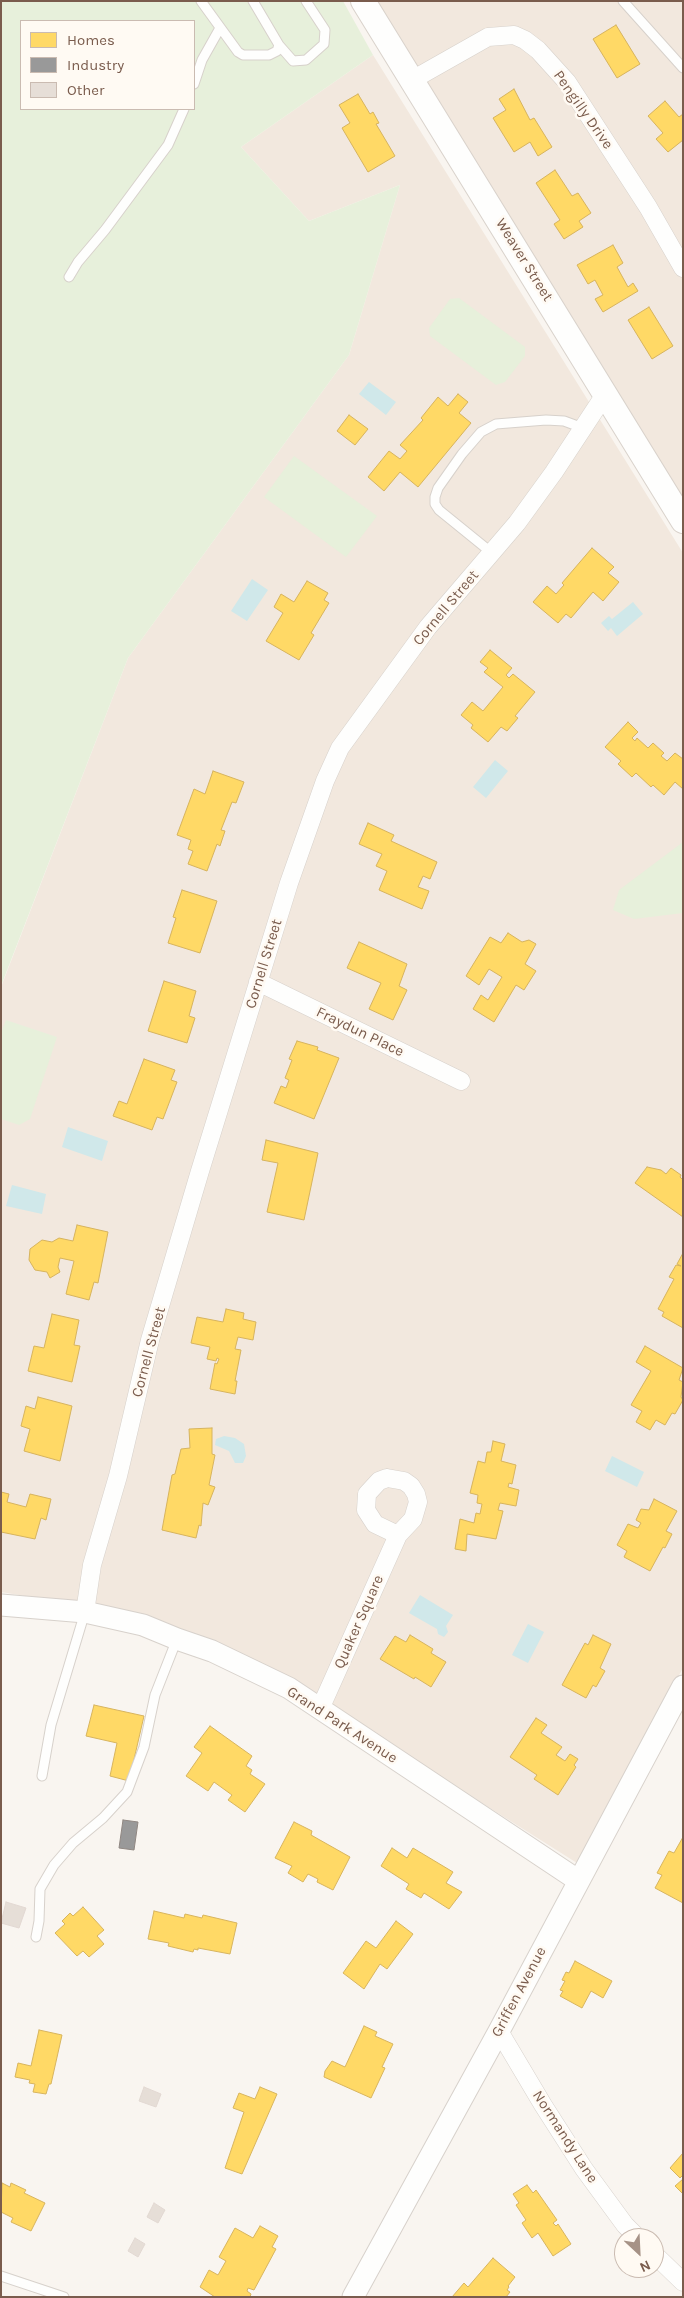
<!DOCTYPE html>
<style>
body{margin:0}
#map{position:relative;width:684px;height:2298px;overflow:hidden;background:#f9f5f0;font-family:Karla,sans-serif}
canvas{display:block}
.frame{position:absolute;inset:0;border:2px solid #7a5c4d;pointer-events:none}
.legend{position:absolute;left:20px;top:20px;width:175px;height:90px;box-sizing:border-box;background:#fffaf3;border:1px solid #cabbb1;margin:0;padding:6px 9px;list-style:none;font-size:15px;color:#7a5c4d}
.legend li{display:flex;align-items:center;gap:10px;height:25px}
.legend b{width:25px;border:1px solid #cabbb1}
.north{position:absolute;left:614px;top:2228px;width:50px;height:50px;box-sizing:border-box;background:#fffaf3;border:1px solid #cabbb1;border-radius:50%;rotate:155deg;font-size:14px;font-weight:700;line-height:20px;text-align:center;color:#7a5c4d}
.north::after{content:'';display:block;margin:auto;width:18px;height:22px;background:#a69286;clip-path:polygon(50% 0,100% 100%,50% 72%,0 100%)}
</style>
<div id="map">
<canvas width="684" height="2298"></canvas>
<div class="frame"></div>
<ul class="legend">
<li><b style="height:14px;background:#ffd966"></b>Homes</li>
<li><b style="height:14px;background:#999"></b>Industry</li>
<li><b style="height:14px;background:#e6ded7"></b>Other</li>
</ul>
<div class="north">N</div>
</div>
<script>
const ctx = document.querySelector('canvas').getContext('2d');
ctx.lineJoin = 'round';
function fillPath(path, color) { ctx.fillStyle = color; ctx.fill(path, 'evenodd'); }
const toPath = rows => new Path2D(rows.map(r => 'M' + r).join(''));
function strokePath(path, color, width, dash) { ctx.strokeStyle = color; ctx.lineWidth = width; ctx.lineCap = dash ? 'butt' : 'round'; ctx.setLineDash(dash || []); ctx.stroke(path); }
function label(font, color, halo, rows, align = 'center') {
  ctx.font = font + ' Karla,sans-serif'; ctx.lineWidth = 5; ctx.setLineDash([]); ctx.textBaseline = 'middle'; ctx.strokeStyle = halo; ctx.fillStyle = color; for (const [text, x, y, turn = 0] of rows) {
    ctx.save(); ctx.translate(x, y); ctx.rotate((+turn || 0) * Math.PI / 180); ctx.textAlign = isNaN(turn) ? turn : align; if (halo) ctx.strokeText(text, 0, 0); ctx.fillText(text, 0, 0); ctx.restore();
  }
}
const residential = toPath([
 [368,1,683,1,683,506],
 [373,55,683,553,683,1668,577,1863,257,1661,50,1600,1,1592,1,987,128,658,349,355,400,185,309,221,241,147]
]);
const green = toPath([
 [1,1,343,1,373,55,241,147,309,221,400,185,349,355,128,658,1,986],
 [21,21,194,21,194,109,21,109],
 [459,298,525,347,525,356,505,382,496,385,430,336,429,328,450,299],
 [294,456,377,516,346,557,264,497],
 [683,842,683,913,634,919,613,910,619,890],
 [6,1020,57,1037,30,1119,19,1125,1,1119,1,1033]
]);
const water = toPath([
 [369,382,396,402,386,415,359,394],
 [252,579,268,590,247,621,231,611],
 [633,602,643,614,617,636,611,628,608,631,601,623,609,616,612,619],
 [495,760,508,771,486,798,473,787],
 [68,1127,108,1141,102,1161,62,1147],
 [12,1185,46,1194,42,1214,6,1206],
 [224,1436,235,1438,244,1444,246,1456,243,1463,235,1463,229,1451,215,1445,216,1439],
 [612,1456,644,1472,637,1487,605,1471],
 [420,1595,453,1615,446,1626,448,1632,444,1637,438,1634,437,1629,409,1613],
 [528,1624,544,1632,528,1663,512,1655]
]);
const homes = toPath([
 [616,25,640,64,617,78,593,39,616,25],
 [514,89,530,120,534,118,552,147,538,156,530,142,514,152,493,118,506,110,499,99,514,89],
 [358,94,370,114,373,112,379,123,376,124,395,156,368,172,342,128,350,123,339,105,358,94],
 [665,101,679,117,683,114,683,140,668,152,656,139,663,133,648,116,665,101],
 [555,170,572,196,578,193,591,213,579,221,583,227,564,239,554,224,560,220,536,183,555,170],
 [613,245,623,263,617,267,628,287,633,283,638,291,603,312,595,299,603,295,595,280,588,284,577,265,613,245],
 [649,307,673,346,652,359,628,320,649,307],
 [458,394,468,402,459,413,471,423,418,487,400,472,384,491,368,477,389,451,400,459,407,451,400,445,423,420,421,418,438,397,448,406,458,394],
 [349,415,368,429,355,445,337,431,349,415],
 [592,548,614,567,608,573,619,582,603,601,593,592,571,618,566,614,558,623,533,602,547,586,556,594,564,585,562,583,592,548],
 [307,581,328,593,324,600,329,603,311,633,314,635,299,660,266,641,283,613,274,607,281,594,294,602,307,581],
 [490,650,512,668,506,675,509,678,513,674,535,692,515,716,518,718,507,731,501,727,488,742,471,728,473,725,461,715,472,702,483,711,503,687,484,672,488,668,480,662,490,650],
 [628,722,638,732,632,738,635,741,637,738,648,748,653,743,664,753,661,756,667,761,675,753,683,759,683,789,675,782,664,795,653,785,651,787,636,773,632,777,618,764,621,761,605,747,628,722],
 [213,771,244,782,236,803,232,802,221,830,225,831,220,846,217,844,207,871,188,864,193,851,188,849,191,840,177,835,194,789,205,794,213,771],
 [368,823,394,835,391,841,437,862,430,879,423,876,418,887,429,891,422,909,379,890,387,871,376,866,382,854,359,844,368,823],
 [182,890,217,901,200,953,168,943,176,918,173,917,182,890],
 [508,933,522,942,529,940,536,944,525,964,536,971,524,990,516,985,494,1022,473,1009,481,995,488,1000,502,977,489,969,479,985,466,976,490,937,501,943,508,933],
 [359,942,407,964,399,986,407,990,393,1020,369,1009,381,983,347,968,359,942],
 [164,981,196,991,189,1016,195,1018,187,1043,148,1031,164,981],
 [297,1041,318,1047,317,1050,339,1058,314,1119,274,1103,281,1086,286,1088,289,1080,285,1078,292,1060,289,1059,297,1041],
 [144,1059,175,1070,171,1080,177,1082,163,1119,157,1117,152,1130,113,1116,119,1101,127,1104,144,1059],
 [266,1140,318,1153,304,1220,267,1212,278,1163,262,1160,266,1140],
 [647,1167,661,1170,666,1174,671,1168,681,1175,680,1177,683,1180,683,1217,635,1183,647,1167],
 [77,1225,108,1232,98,1283,94,1282,89,1300,66,1294,74,1261,60,1258,58,1267,60,1272,50,1278,47,1272,35,1270,29,1260,30,1249,42,1240,52,1242,59,1238,73,1241,77,1225],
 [683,1253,683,1328,662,1316,664,1312,658,1309,674,1279,669,1277,676,1265,681,1266,677,1264,683,1253],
 [226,1309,244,1313,243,1319,256,1322,253,1340,238,1337,235,1349,241,1350,235,1381,237,1381,235,1394,210,1389,215,1363,217,1364,219,1359,217,1358,216,1361,207,1359,210,1347,191,1343,197,1317,223,1322,226,1309],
 [52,1314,79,1320,74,1345,80,1346,72,1382,28,1371,34,1346,44,1348,52,1314],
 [645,1346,683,1368,679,1380,683,1382,681,1397,683,1400,675,1414,672,1413,665,1425,656,1420,650,1430,636,1422,642,1411,631,1405,651,1371,636,1362,645,1346],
 [38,1397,72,1406,60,1461,24,1451,30,1429,21,1426,26,1406,35,1409,38,1397],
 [212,1428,212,1454,215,1455,209,1485,215,1487,208,1505,203,1503,201,1526,199,1525,196,1538,162,1530,172,1475,175,1474,181,1449,190,1448,189,1429,212,1428],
 [493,1441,505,1444,501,1461,516,1465,512,1484,509,1483,508,1487,519,1490,516,1506,500,1503,498,1510,503,1511,496,1539,467,1534,466,1551,455,1549,460,1519,474,1523,476,1513,480,1514,482,1504,477,1503,478,1495,470,1493,478,1461,485,1463,487,1452,491,1452,493,1441],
 [1,1492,9,1494,7,1502,26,1507,30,1494,51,1499,46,1520,41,1518,35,1539,1,1532,1,1492],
 [654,1499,677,1511,666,1531,672,1534,665,1548,663,1547,650,1571,624,1557,627,1551,617,1545,628,1524,638,1528,641,1523,636,1520,641,1509,649,1510,654,1499],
 [410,1635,433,1649,431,1653,446,1662,431,1687,415,1677,414,1679,380,1659,395,1636,406,1642,410,1635],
 [593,1635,611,1644,600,1668,605,1671,596,1687,593,1685,586,1698,562,1685,585,1643,588,1645,593,1635],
 [94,1705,144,1716,129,1781,110,1776,117,1743,86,1736,94,1705],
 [536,1718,547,1725,541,1733,562,1747,556,1755,565,1761,570,1754,578,1759,574,1765,576,1767,558,1795,534,1779,537,1775,510,1757,536,1718],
 [210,1726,252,1756,246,1766,252,1770,250,1774,265,1784,245,1812,228,1800,232,1795,214,1782,208,1791,186,1776,202,1753,194,1747,210,1726],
 [294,1822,312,1831,311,1835,350,1857,333,1890,317,1882,318,1879,308,1874,303,1882,288,1873,292,1866,275,1858,294,1822],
 [683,1837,683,1903,655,1888,662,1875,657,1873,669,1851,674,1853,683,1837],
 [392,1848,407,1858,413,1848,453,1872,446,1883,462,1892,449,1909,424,1893,421,1898,406,1889,409,1884,381,1866,392,1848],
 [83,1907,104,1930,97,1936,104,1944,89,1957,83,1951,77,1956,55,1933,65,1924,62,1921,70,1913,73,1916,83,1907],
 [154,1911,184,1918,185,1914,202,1918,203,1915,237,1923,230,1954,198,1948,198,1950,194,1949,193,1952,168,1946,169,1943,148,1939,154,1911],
 [396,1921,413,1934,387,1969,380,1964,364,1989,343,1973,366,1941,376,1948,396,1921],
 [575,1961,612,1981,603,1998,591,1991,582,2008,560,1996,563,1991,560,1990,565,1981,562,1980,566,1972,569,1973,575,1961],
 [364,2026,377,2032,375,2036,393,2044,382,2067,385,2068,371,2098,324,2077,325,2071,332,2061,345,2067,364,2026],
 [39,2030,62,2035,51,2084,49,2084,46,2094,33,2092,35,2084,29,2083,30,2080,15,2077,18,2063,31,2066,39,2030],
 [260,2087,277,2094,242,2174,225,2168,244,2112,233,2108,239,2093,255,2099,260,2087],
 [683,2153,683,2175,680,2178,670,2168,683,2153],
 [683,2179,683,2194,675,2186,683,2179],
 [2,2183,10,2187,11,2183,26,2190,24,2193,45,2203,31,2231,11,2222,13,2218,1,2212,2,2183],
 [527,2185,533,2193,536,2190,557,2220,553,2223,556,2226,558,2224,571,2244,553,2256,538,2233,532,2238,522,2223,526,2220,516,2205,519,2203,513,2194,527,2185],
 [260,2226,278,2236,272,2247,276,2249,254,2290,248,2288,247,2291,251,2294,250,2297,215,2297,200,2287,209,2270,218,2275,226,2261,219,2257,235,2228,253,2238,260,2226],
 [493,2258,515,2277,508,2286,509,2287,507,2290,510,2292,506,2297,452,2297,464,2283,468,2287,493,2258]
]);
const industry = toPath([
 [123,1820,138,1822,134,1850,119,1848,123,1820]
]);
const building = toPath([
 [6,1902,26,1908,19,1928,1,1923,6,1902],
 [144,2087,161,2094,156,2107,139,2101,144,2087],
 [154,2203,165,2210,158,2223,147,2217,154,2203],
 [135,2238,145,2244,138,2257,128,2251,135,2238]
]);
const service = toPath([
 [201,1,238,52,243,55,269,55,277,51,279,45,253,1],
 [623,1,683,68],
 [279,45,293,61,306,60,324,44,325,30,306,1],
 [194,84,202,60,220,28],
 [69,277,78,262,105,230,168,145,184,109],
 [492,553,439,510,435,504,435,497,438,488,462,454,481,432,496,424,546,420,564,421,583,428],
 [42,1776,51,1725,85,1612],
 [36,1937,39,1921,40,1889,54,1865,73,1843,103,1818,127,1792,144,1747,155,1695,177,1639],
 [1,2276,64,2297]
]);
const minor = toPath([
 [412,80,488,37,514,35,525,40,538,50,567,82,648,207,683,268],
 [258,982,461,1081],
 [387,1478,404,1481,411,1486,416,1494,418,1502,413,1519,398,1535,375,1524,366,1510,367,1494,379,1481,387,1478],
 [85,1612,92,1565,118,1476,150,1340,200,1171,289,883,325,781,340,748,428,627,517,523,554,472,606,393],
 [320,1709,398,1535],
 [499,2031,543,2105,584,2169,625,2225,638,2238],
 [654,2254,683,2282]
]);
const tertiary = toPath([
 [1,1605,85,1612,143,1625,177,1639,212,1651,289,1688,579,1881],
 [353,2297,499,2031,683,1686]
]);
const secondary = toPath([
 [363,1,683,521]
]);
const streetNames = [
 ["Pengilly Drive",583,110,55],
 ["Weaver Street",524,260,58],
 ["Cornell Street",446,608,-50],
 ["Cornell Street",264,964,-73],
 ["Fraydun Place",360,1032,26],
 ["Cornell Street",149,1352,-75],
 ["Quaker Square",359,1622,-66],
 ["Grand Park Avenue",342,1725,33],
 ["Griffen Avenue",519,1992,-62],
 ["Normandy Lane",565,2137,57]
];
fillPath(residential, '#f2e8de');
fillPath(green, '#e7f0db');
fillPath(water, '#d0e8ea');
fillPath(homes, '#ffd966');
strokePath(homes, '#d7b45e', 1);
fillPath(industry, '#999');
strokePath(industry, '#908782', 1);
fillPath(building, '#e6ded7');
strokePath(building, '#e2d8d2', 1);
strokePath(service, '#d7d1cb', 11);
strokePath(minor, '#d7d1cb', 19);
strokePath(tertiary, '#d7d1cb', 23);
strokePath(secondary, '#d9d2cb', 26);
strokePath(service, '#fefefd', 9);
strokePath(minor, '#fefefd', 18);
strokePath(tertiary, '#fefefd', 21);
strokePath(secondary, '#fefefd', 24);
label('15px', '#7a5c4d', '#fffaf3', streetNames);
</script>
